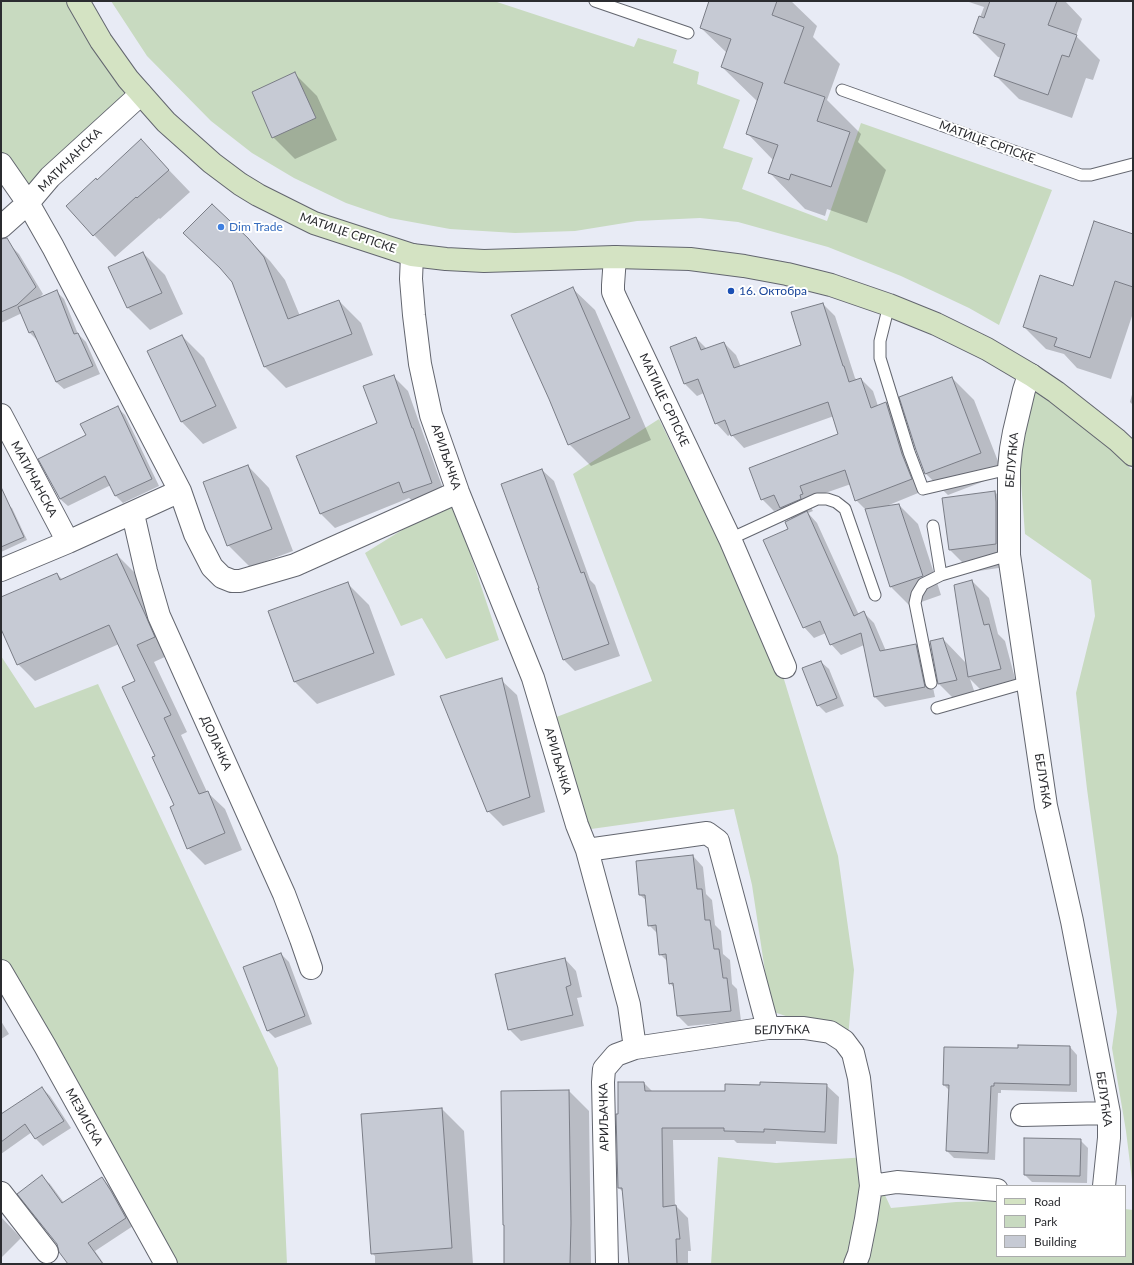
<!DOCTYPE html>
<meta charset="utf-8">
<style>
body{margin:0}
#map{position:relative;width:1134px;height:1265px;overflow:hidden;background:#e8ebf5;font-family:Lato,sans-serif}
canvas{display:block}
.frame{position:absolute;inset:0;border:2px solid #2b2c30;pointer-events:none}
.legend{position:absolute;left:996px;top:1185px;width:130px;height:72px;box-sizing:border-box;background:#fff;border:1px solid #aaabac;margin:0;padding:5px 7px;list-style:none;font-size:12px;color:#2b2c30}
.legend li{display:flex;align-items:center;gap:8px;height:20px}
.legend b{width:20px;border:1px solid #aaabac}
</style>
<div id="map">
<canvas width="1134" height="1265"></canvas>
<div class="frame"></div>
<ul class="legend">
<li><b style="height:5px;background:#d4e3c3"></b>Road</li>
<li><b style="height:11px;background:#c8dac0"></b>Park</li>
<li><b style="height:11px;background:#c6cad4"></b>Building</li>
</ul>
</div>
<script>
const ctx = document.querySelector('canvas').getContext('2d');
ctx.lineJoin = 'round';
function fillPath(path, color) { ctx.fillStyle = color; ctx.fill(path, 'evenodd'); }
const toPath = rows => new Path2D(rows.map(r => 'M' + r).join(''));
function strokePath(path, color, width, dash) { ctx.strokeStyle = color; ctx.lineWidth = width; ctx.lineCap = dash ? 'butt' : 'round'; ctx.setLineDash(dash || []); ctx.stroke(path); }
function label(font, color, halo, rows, align = 'center') {
  ctx.font = font + ' Lato,sans-serif'; ctx.lineWidth = 4; ctx.setLineDash([]); ctx.textBaseline = 'middle'; ctx.strokeStyle = halo; ctx.fillStyle = color; for (const [text, x, y, turn = 0] of rows) {
    ctx.save(); ctx.translate(x, y); ctx.rotate((+turn || 0) * Math.PI / 180); ctx.textAlign = isNaN(turn) ? turn : align; if (halo) ctx.strokeText(text, 0, 0); ctx.fillText(text, 0, 0); ctx.restore();
  }
}
const green = toPath([
 [1,1,67,1,71,10,132,100,20,209,1,183],
 [111,1,494,1,576,28,634,47,638,38,677,50,673,63,699,72,697,84,740,100,723,148,753,158,742,189,827,221,861,123,1052,190,999,325,969,308,901,276,828,247,738,222,700,218,637,221,575,231,515,233,450,229,390,218,346,203,294,178,252,153,211,121,147,56],
 [1027,382,1110,447,1133,471,1133,1188,1126,1131,1112,1048,1117,1012,1087,789,1076,693,1095,616,1091,580,1025,534,1018,443],
 [659,419,779,663,838,856,854,970,847,1049,824,1029,771,1011,752,885,734,809,584,830,551,719,652,681,573,474],
 [452,499,499,640,446,659,422,618,401,626,365,553],
 [1,656,35,708,98,684,278,1068,287,1264,173,1264,1,971],
 [718,1157,776,1163,867,1157,891,1208,956,1202,997,1201,997,1256,1125,1256,1125,1209,1133,1210,1133,1264,711,1264]
]);
const shadow = toPath([
 [710,1,791,1,817,26,813,37,840,64,827,100,861,134,858,142,886,170,867,223,827,209,825,216,805,209,769,172,773,160,747,133,758,102,722,67,727,53,701,28],
 [966,1,1065,1,1082,19,1076,36,1100,60,1093,80,1086,78,1072,118,1019,99,995,75,1002,58,998,57,974,33,984,7],
 [295,74,317,96,337,140,295,159,273,137],
 [141,141,190,192,160,219,159,218,115,257,94,235,97,181],
 [1133,235,1133,313,1111,379,1077,368,1064,354,1046,349,1024,327,1073,288],
 [248,239,270,261,285,280,300,316,339,301,361,323,373,355,286,388,264,366],
 [12,247,19,254,43,294,38,299,56,291,64,299,78,334,86,342,100,374,64,389,56,382,37,340,30,333,22,313,1,323,1,253],
 [143,253,165,275,183,314,150,330,128,308,110,268],
 [573,289,595,310,651,440,591,466,569,444],
 [823,304,835,316,855,378,857,380,861,379,873,391,878,406,886,403,898,415,923,491,884,507,899,505,918,524,941,595,910,606,891,587,866,510,856,500,851,484,811,498,814,507,811,508,813,511,808,513,817,523,859,615,864,613,874,623,886,651,916,645,926,655,935,697,885,707,875,697,864,645,841,655,831,644,826,633,814,638,804,627,789,530,792,519,781,509,774,511,762,499,840,435,834,416,744,448,731,434,728,436,716,423,704,393,697,396,685,384,671,348,696,338,707,349,724,343,736,355,741,367,802,345],
 [182,336,204,358,237,428,203,444,182,422],
 [394,377,408,391,426,442,427,444,446,497,419,507,409,498,335,528,320,513,378,424],
 [952,378,974,400,1003,474,948,495,926,474],
 [1133,391,1133,405,1130,402],
 [117,407,125,415,159,486,123,503,116,496,111,485,68,506,60,499,87,436],
 [248,466,269,488,293,551,250,567,228,545],
 [542,470,554,481,590,580,595,585,620,656,575,671,564,660,539,589],
 [995,492,1016,514,1018,565,972,572,950,550],
 [8,505,12,508,27,540,1,552,1,508],
 [117,555,134,572,162,632,171,654,154,662,187,732,181,735,207,792,225,809,242,850,205,865,188,848,176,805,157,756,136,682,119,644,35,681,18,664,1,626,1,598,57,574,63,580],
 [972,581,989,598,998,634,1005,641,1017,686,985,694,970,679,978,702,961,706,939,684,943,639,966,663],
 [347,583,369,605,395,675,317,704,295,682,269,611],
 [821,662,829,669,844,706,826,713,818,705],
 [501,680,517,695,545,812,503,826,488,811],
 [693,856,703,867,706,894,712,900,715,925,721,931,723,954,730,960,732,984,737,989,741,1021,688,1026,678,1016,675,989,670,983,668,962,660,954,658,934,649,925,647,901,640,895],
 [281,954,289,962,312,1024,275,1038,267,1030],
 [565,959,576,971,582,997,577,998,584,1026,521,1041,509,1029],
 [1,1021,9,1034,1,1039],
 [1070,1047,1077,1055,1077,1092,1001,1090,1001,1093,998,1093,995,1160,954,1158,947,1151,949,1090,944,1085,1019,1049],
 [644,1083,653,1092,726,1092,760,1086,826,1085,839,1097,837,1144,776,1141,776,1144,737,1143,734,1140,673,1140,675,1206,676,1206,688,1218,691,1251,688,1251,688,1264,631,1264,623,1192,619,1188,619,1115],
 [42,1088,50,1096,71,1128,43,1146,36,1139,32,1132,1,1154,1,1115],
 [569,1091,589,1111,591,1264,505,1264],
 [442,1109,464,1131,473,1264,375,1264,375,1256,372,1253],
 [1080,1140,1088,1148,1087,1183,1032,1182,1025,1175],
 [42,1177,50,1184,64,1203,102,1178,109,1186,119,1200,133,1226,95,1251,104,1264,69,1264],
 [1,1217,21,1238,1,1258]
]);
const building = toPath([
 [709,1,777,1,772,15,804,27,784,83,825,97,817,121,850,132,831,187,791,174,789,180,768,173,778,145,746,134,763,83,721,67,731,39,700,28,709,1],
 [990,1,1057,1,1048,25,1077,35,1069,57,1062,55,1048,95,994,76,1005,44,973,33,979,16,984,18,990,1],
 [295,72,316,118,272,138,252,92,295,72],
 [141,139,169,170,137,198,136,197,93,236,66,206,96,178,97,180,141,139],
 [212,204,248,238,264,257,288,319,339,300,352,334,264,367,232,282,220,268,183,233,212,204],
 [1094,221,1133,234,1133,287,1115,281,1090,358,1054,346,1057,338,1023,327,1040,275,1073,286,1094,221],
 [7,238,36,287,17,305,1,312,1,239,7,238],
 [143,252,162,293,127,308,108,267,143,252],
 [573,287,630,418,568,445,549,399,511,315,573,287],
 [57,290,74,334,78,333,93,366,56,382,33,331,29,333,18,307,57,290],
 [823,303,843,366,844,366,849,382,861,378,871,408,886,402,902,454,912,479,855,501,845,470,800,486,803,494,800,495,801,499,780,508,774,495,761,500,749,468,838,434,828,402,731,436,725,420,715,424,698,379,684,384,670,347,696,337,701,350,724,342,734,368,801,345,791,312,823,303],
 [182,335,216,406,181,422,147,351,182,335],
 [394,375,412,428,413,428,432,483,403,493,399,482,320,514,296,456,377,423,363,386,394,375],
 [952,377,981,453,925,474,916,450,899,397,952,377],
 [118,406,152,479,115,496,105,476,60,499,38,459,86,435,80,424,118,406],
 [248,465,272,529,227,546,203,482,248,465],
 [542,469,581,573,584,572,609,644,563,660,538,588,539,588,501,484,542,469],
 [1,487,24,537,1,547,1,487],
 [995,491,996,502,996,544,949,550,942,498,995,491],
 [899,504,923,576,890,587,865,509,899,504],
 [807,511,854,616,864,611,880,651,916,644,925,687,874,697,861,633,830,645,820,621,803,628,763,540,788,529,785,522,807,511],
 [117,554,145,614,155,637,137,645,171,715,164,718,199,794,208,791,225,833,187,849,170,807,174,805,152,757,155,756,122,687,135,681,109,625,17,665,1,629,1,597,57,573,60,580,117,554],
 [972,580,984,625,989,624,1001,669,968,677,954,585,972,580],
 [348,582,374,653,294,682,268,611,348,582],
 [943,638,957,680,938,684,930,641,943,638],
 [821,661,837,698,817,706,802,668,821,661],
 [502,678,530,797,487,812,440,696,502,678],
 [693,855,697,889,702,889,705,920,710,920,714,949,719,949,723,978,727,978,731,1011,677,1016,673,983,669,984,666,954,659,955,656,925,648,926,645,895,639,895,636,861,693,855],
 [281,953,305,1016,267,1031,243,967,281,953],
 [565,958,571,985,566,987,573,1015,508,1030,495,974,565,958],
 [1018,1045,1070,1046,1070,1085,994,1083,994,1086,991,1086,988,1153,946,1151,949,1085,943,1085,944,1047,1018,1048,1018,1045],
 [618,1082,644,1082,645,1091,725,1091,725,1084,760,1085,760,1082,827,1084,825,1132,764,1129,764,1132,724,1131,724,1128,662,1128,663,1207,676,1205,680,1239,676,1239,677,1264,629,1264,622,1188,618,1188,616,1114,618,1114,618,1082],
 [42,1087,64,1121,35,1139,25,1124,1,1142,1,1114,42,1087],
 [569,1090,571,1223,570,1264,504,1264,504,1225,503,1225,501,1091,569,1090],
 [442,1108,452,1248,371,1254,361,1114,442,1108],
 [1024,1138,1081,1139,1080,1176,1024,1175,1024,1138],
 [42,1175,62,1203,102,1177,111,1191,126,1218,88,1243,103,1264,68,1264,59,1252,57,1244,17,1194,42,1175]
]);
const lane = toPath([
 [595,1,688,33],
 [842,90,1081,175,1091,175,1133,164],
 [889,305,880,341,880,358,909,452,923,489,1009,469],
 [933,526,941,575],
 [730,539,817,499,827,499,836,502,845,509,875,595],
 [931,683,915,603,917,594,923,584,941,575,1009,555],
 [937,708,1028,682]
]);
const street = toPath([
 [1,164,28,203,53,247,180,491,195,534,212,567,222,577,232,581,240,581,295,565,458,492],
 [1,227,28,203,50,177,141,94],
 [412,255,411,279,414,315,420,364,431,415,458,492,533,678,577,825,587,850,629,1005,635,1048],
 [615,257,613,285,613,292,616,299,730,539,785,667],
 [1031,375,1027,381,1024,390,1014,432,1011,449,1009,469,1009,555,1046,806,1072,921,1109,1113,1109,1138,1104,1186],
 [1,415,68,542],
 [133,514,146,571,159,616,284,894,301,939,311,968],
 [1,570,68,542,180,491],
 [587,850,707,833,718,841,768,1028],
 [1,971,45,1046,166,1264],
 [1022,1115,1109,1113],
 [871,1186,897,1182,997,1190],
 [1,1193,47,1252],
 [607,1264,603,1082,604,1069,616,1055,635,1048,768,1028,804,1028,830,1032,844,1041,853,1053,859,1078,871,1186,866,1219,859,1254,855,1264]
]);
const secondary = toPath([
 [78,1,101,41,128,79,166,122,212,163,240,184,258,195,314,223,412,255,446,259,484,261,615,257,690,259,744,266,787,274,831,285,889,305,936,324,987,349,1031,375,1056,392,1117,440,1133,455]
]);
const markers = [
 [221,227,4,"#3f7fe0"],
 [731,291,4,"#1a4fb4"]
];
const streetNames = [
 ["МАТИЦЕ СРПСКЕ",987,142,20],
 ["МАТИЧАНСКА",70,160,-45],
 ["МАТИЦЕ СРПСКЕ",348,233,19],
 ["МАТИЦЕ СРПСКЕ",664,400,65],
 ["АРИЉАЧКА",446,457,71],
 ["БЕЛУЋКА",1012,460,-85],
 ["МАТИЧАНСКА",34,479,62],
 ["ДОЛАЧКА",216,743,66],
 ["АРИЉАЧКА",558,761,74],
 ["БЕЛУЋКА",1043,781,81],
 ["БЕЛУЋКА",782,1030,-1],
 ["БЕЛУЋКА",1104,1099,82],
 ["МЕЗИЈСКА",84,1117,61],
 ["АРИЉАЧКА",604,1117,-91]
];
const shopNames = [
 ["Dim Trade",229,227]
];
const transitNames = [
 ["16. Октобра",739,291]
];
fillPath(green, '#c8dac0');
fillPath(shadow, '#0003');
fillPath(building, '#c6cad4');
strokePath(building, '#7a7d86', 1);
strokePath(lane, '#63666f', 13);
strokePath(street, '#63666f', 24);
strokePath(secondary, '#63666f', 24);
strokePath(lane, '#fff', 11);
strokePath(street, '#fff', 22);
strokePath(secondary, '#d4e3c3', 22);
for (const [x, y, r, color] of markers) { const dot = new Path2D(); dot.arc(x, y, r, 0, 2 * Math.PI); ctx.fillStyle = color; ctx.fill(dot); strokePath(dot, '#fff', 1.5); }
label('12px', '#2b2c30', '#fff', streetNames);
label('12px', '#366cbe', '#fff', shopNames, 'left');
label('12px', '#164399', '#fff', transitNames, 'left');
</script>
